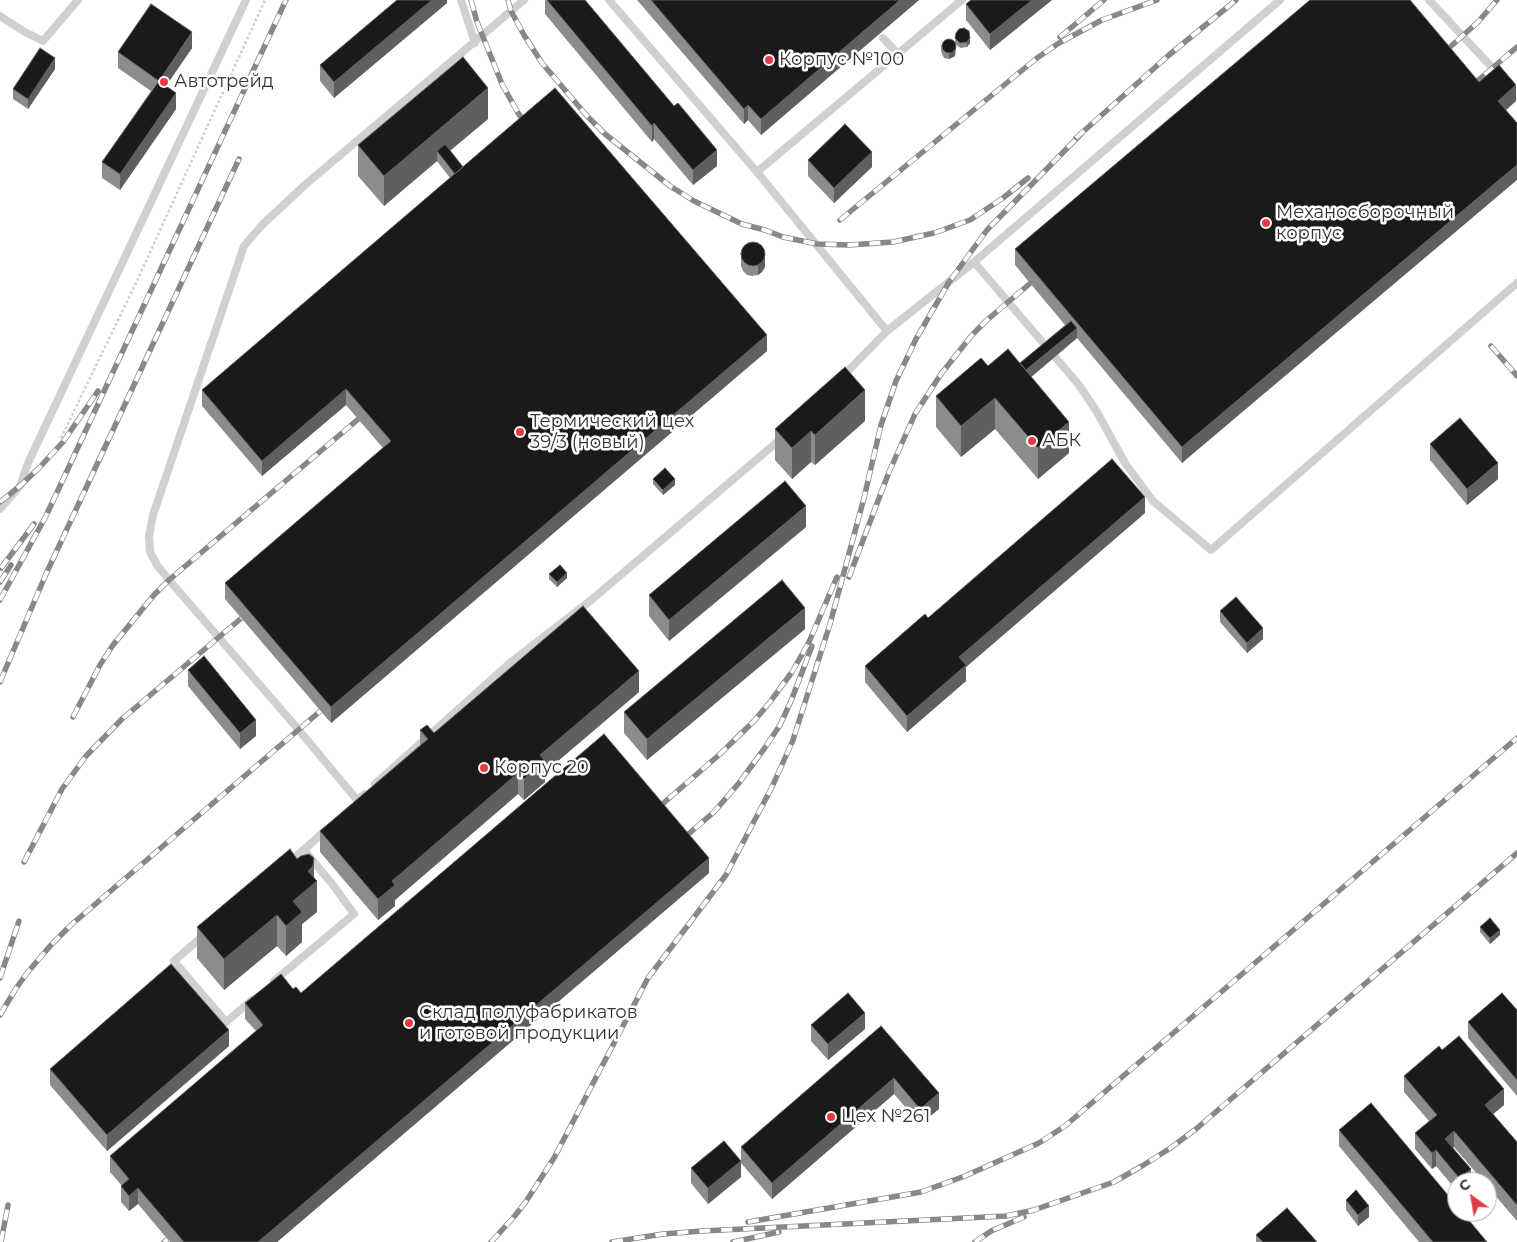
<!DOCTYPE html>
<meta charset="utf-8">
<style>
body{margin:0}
#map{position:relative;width:1517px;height:1242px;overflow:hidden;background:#fff;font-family:Montserrat,sans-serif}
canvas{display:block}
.north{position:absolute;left:1447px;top:1172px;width:50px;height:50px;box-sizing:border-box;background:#fff;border:1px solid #adadad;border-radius:50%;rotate:328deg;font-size:14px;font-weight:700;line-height:20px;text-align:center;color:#333}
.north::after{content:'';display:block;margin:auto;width:18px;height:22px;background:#e63946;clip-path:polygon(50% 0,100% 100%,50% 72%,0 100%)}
</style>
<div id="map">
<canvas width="1517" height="1242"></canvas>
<div class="north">С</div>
</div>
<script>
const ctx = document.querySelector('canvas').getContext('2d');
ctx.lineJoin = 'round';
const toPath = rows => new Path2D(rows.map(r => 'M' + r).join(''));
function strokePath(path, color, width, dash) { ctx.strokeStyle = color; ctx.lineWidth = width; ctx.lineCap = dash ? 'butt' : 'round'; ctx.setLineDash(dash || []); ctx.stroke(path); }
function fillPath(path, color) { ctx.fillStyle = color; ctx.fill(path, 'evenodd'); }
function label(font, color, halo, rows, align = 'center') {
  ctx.font = font + ' Montserrat,sans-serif'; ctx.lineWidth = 5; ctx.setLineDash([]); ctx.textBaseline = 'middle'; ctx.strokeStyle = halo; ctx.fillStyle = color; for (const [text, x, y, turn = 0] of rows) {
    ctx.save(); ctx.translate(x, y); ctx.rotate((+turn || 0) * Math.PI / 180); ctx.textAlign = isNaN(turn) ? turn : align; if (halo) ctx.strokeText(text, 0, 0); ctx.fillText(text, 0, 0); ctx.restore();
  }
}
const path = toPath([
 [61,438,136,283,265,0]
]);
const service = toPath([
 [461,0,475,43],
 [609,0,757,172,887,331,974,262,1280,0],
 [1429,0,1500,76],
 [0,16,25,32,43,41,78,0],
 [883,38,898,54],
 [757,172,962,0],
 [974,262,1079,385,1097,412,1125,463,1153,501,1211,550,1517,283],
 [842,377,887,331],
 [0,509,20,486,28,463,246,0],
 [375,784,510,663,590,601,783,437],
 [365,794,357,800,298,729,169,580,157,565,150,552,149,536,153,515,244,246,262,225,306,184,524,0],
 [289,863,327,829],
 [204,935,174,961,226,1022,252,1000],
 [274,981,354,914,333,885,304,850]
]);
const rail = toPath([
 [471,0,477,22,502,84,518,113,530,129],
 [508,0,511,11,524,35,542,63,587,116,605,134,670,186,694,201,742,224,765,230,783,237,817,244,849,245,893,242,934,233,970,220,1003,198,1028,178],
 [1060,37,1104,0],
 [1440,56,1478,22,1497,0],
 [1468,89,1517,47],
 [1076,138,1169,55,1236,0],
 [840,220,1037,58,1059,43,1102,20,1157,0],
 [1491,346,1517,376],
 [0,502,20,486,39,468,63,442,98,391],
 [1,568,34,524],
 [849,577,889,472,915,414,941,374,972,335,987,320,1040,275],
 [0,582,11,565],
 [0,600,46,516,286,0],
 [0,682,46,574,239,159],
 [73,717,100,665,113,645,154,595,169,580,369,410],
 [652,813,719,755,754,721,770,702,792,672,809,642,837,577],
 [678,843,714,812,739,783,764,749,780,725,791,701,812,646],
 [24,862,62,789,86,756,122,719,251,610],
 [0,978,19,921],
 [0,1015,15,990,27,973,51,945,71,925,332,701],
 [748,1222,921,1192,965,1176,1039,1143,1065,1126,1517,738],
 [1,1242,8,1205],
 [164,1242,179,1229],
 [491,1242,513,1218,525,1203,554,1158,648,978,726,875,772,787,793,740,830,624,864,498,881,425,896,381,916,339,949,282,987,230,1082,133],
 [612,1242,663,1234,702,1231,1006,1216,1034,1210,1114,1182,1142,1166,1169,1149,1196,1129,1517,853],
 [733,1242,779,1232],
 [975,1242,991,1231,1024,1217]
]);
const wall = toPath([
 [447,0,447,3,334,98,320,81,320,65],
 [545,0,585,0,717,166,693,185,654,139,652,142,545,14],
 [637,0,919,0,761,135,748,120,744,124],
 [1052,0,990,50,966,20,966,4],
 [956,33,970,43,967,47,960,48,956,44,955,56,949,59,944,58,941,51,941,46,955,42],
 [192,48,166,86,176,109,120,190,102,178,102,162,151,91,118,68,118,52],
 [55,69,28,109,13,99,13,89],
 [1479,82,1516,101,1506,110,1182,463,1077,338,1031,377,1069,453,1038,479,995,429,961,457,936,427,936,396,988,366,1020,363,1065,325,1015,265,1015,249],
 [488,119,450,151,463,167,767,351,331,723,225,599,225,583,383,448,346,405,262,476,202,406,202,390,450,178,437,161,384,206,358,176,358,145],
 [808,160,872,167,834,203,808,176],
 [741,255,765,267,762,272,758,275,752,276,747,275,743,271,741,266],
 [865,421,815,465,811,462,792,479,775,460,775,429],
 [1430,444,1498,479,1467,505,1430,460],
 [653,479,675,485,663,495,653,484],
 [1145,513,966,667,966,681,907,732,865,682,865,666,928,618],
 [806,527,669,641,649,616,649,595],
 [549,574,567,578,557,587,549,579],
 [1220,611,1263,639,1247,653,1220,622],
 [805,629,647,760,624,733,624,712],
 [188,670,256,736,240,749,188,686],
 [639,692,545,772,545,782,524,800,518,794,395,900,395,906,378,920,320,852,320,831,420,745,420,730,434,733],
 [709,873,277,1242,170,1242,138,1204,129,1211,121,1202,121,1186,122,1186,110,1172,110,1156,256,1031,245,1019,245,1003,293,989,301,993],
 [314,878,317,912,302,924,302,942,286,956,277,946,224,990,197,958,197,927],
 [1480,927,1500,935,1490,944,1480,932],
 [1517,1010,1517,1096,1468,1038,1468,1022],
 [811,1025,865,1029,828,1060,811,1041],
 [881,1026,939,1109,920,1124,894,1094,772,1199,741,1163,741,1177,708,1204,691,1183,691,1168,741,1160,741,1147],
 [229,1046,107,1151,50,1085,50,1069],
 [1442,1050,1504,1105,1493,1114,1517,1142,1517,1221,1487,1186,1487,1182,1484,1182,1454,1147,1453,1148,1471,1182,1457,1182,1457,1191,1436,1166,1432,1169,1415,1149,1415,1133,1429,1121,1404,1092,1404,1076],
 [1339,1130,1487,1242,1419,1242,1339,1146],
 [1346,1200,1369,1217,1358,1226,1346,1210],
 [1256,1235,1317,1242,1256,1242]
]);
const shadedWall = toPath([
 [432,0,447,0,447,3,334,98,334,82],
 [900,0,919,0,761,135,761,119],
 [1032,0,1052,0,990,50,990,34],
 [192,32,192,48,159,96,159,81],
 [970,38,970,43,967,47,967,42],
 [956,44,955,56,949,59,949,54],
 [55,58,55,69,28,109,28,99],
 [1516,85,1516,101,1498,117,1498,101],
 [488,88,488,119,442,157,437,151,437,161,384,206,384,176],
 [176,93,176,109,120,190,120,174],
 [748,105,748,120,744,124,744,109],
 [654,123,654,139,652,142,652,126],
 [717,150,717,166,693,185,693,170],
 [872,152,872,167,834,203,834,188],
 [1517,165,1517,180,1182,463,1182,447],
 [765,251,765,267,762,272,758,275,758,264],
 [1077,328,1077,338,1016,390,1016,379],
 [767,335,767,351,331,723,331,707],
 [346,389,346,405,262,476,262,461],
 [865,390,865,421,815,465,815,435],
 [995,398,995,429,961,457,961,426],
 [1069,422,1069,453,1038,479,1038,448],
 [811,431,811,462,792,479,792,448],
 [1498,463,1498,479,1467,505,1467,489],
 [675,479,675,485,663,495,663,490],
 [1145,497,1145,513,966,667,966,681,907,732,907,716,959,657],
 [806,506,806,527,669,641,669,620],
 [567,573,567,578,557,587,557,582],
 [805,608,805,629,647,760,647,739],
 [1263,628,1263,639,1247,653,1247,643],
 [639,671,639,692,545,772,545,782,524,800,524,779,540,755],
 [256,720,256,736,240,749,240,733],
 [518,773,518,794,395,900,395,906,378,920,378,899,392,881],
 [314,858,314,884,317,881,317,912,302,924,302,942,286,956,286,926,293,901,308,871],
 [709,858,709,873,277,1242,258,1242],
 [277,915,277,946,224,990,224,959],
 [1500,930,1500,935,1490,944,1490,938],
 [865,1013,865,1029,828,1060,828,1044],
 [229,1030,229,1046,107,1151,107,1135],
 [894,1078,894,1094,772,1199,772,1183],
 [1504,1089,1504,1105,1485,1121,1485,1105],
 [939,1093,939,1109,920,1124,920,1109],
 [1454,1131,1454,1147,1445,1154,1445,1139],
 [1436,1150,1436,1166,1432,1169,1432,1153],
 [741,1161,741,1177,708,1204,708,1188],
 [1471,1169,1471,1182,1460,1182,1460,1179],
 [138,1188,138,1204,129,1211,129,1196],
 [1369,1206,1369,1217,1358,1226,1358,1215]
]);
const building = toPath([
 [397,0,432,0,334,82,320,65,397,0],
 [547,0,585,0,674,106,678,103,717,150,693,170,654,123,652,126,547,0],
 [651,0,900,0,761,119,748,105,744,109,651,0],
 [971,0,1032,0,990,34,966,4,971,0],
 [1310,0,1410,0,1479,82,1499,65,1516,85,1498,101,1517,123,1517,165,1182,447,1015,249,1310,0],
 [151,4,192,32,159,81,118,52,151,4],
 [964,28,969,31,970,38,967,42,960,43,955,38,956,33,959,29,964,28],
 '942 46a7 7 0 1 1 14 0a7 7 0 1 1-14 0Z',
 [40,48,55,58,28,99,13,89,40,48],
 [463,57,488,88,384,176,358,145,463,57],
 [159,81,176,93,120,174,102,162,159,81],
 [555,88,767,335,331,707,225,583,391,441,346,389,262,461,202,390,555,88],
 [845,124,872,152,834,188,808,160,845,124],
 [445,144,463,167,455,174,437,151,445,144],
 '741 254a12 12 0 1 1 24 0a12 12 0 1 1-24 0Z',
 [1071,321,1077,328,1026,370,1020,363,1071,321],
 [1008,349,1069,422,1038,448,995,398,961,426,936,396,981,358,988,366,1008,349],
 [845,367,865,390,815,435,811,431,792,448,775,429,845,367],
 [1460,418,1498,463,1467,489,1430,444,1460,418],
 [1112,459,1145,497,959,657,966,665,907,716,865,666,925,614,928,618,1112,459],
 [665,468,675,479,663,490,653,479,665,468],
 [785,481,806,506,669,620,649,595,785,481],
 [560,565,567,573,557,582,549,574,560,565],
 [782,580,805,608,647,739,624,712,782,580],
 [1236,597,1263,628,1247,643,1220,611,1236,597],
 [583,606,639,671,540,755,545,761,524,779,518,773,392,881,395,885,378,899,320,831,428,739,420,730,427,725,434,733,583,606],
 [204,656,256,720,240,733,188,670,204,656],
 [604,734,709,858,258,1242,184,1242,138,1188,129,1196,121,1186,129,1179,110,1156,263,1025,245,1003,281,974,293,989,296,987,301,993,604,734],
 [290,849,297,859,301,856,309,854,314,858,313,866,308,871,317,881,293,901,302,912,286,926,277,915,224,959,197,927,290,849],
 [1490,918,1500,930,1490,938,1480,927,1490,918],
 [171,964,229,1030,107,1135,50,1069,171,964],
 [848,993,865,1013,828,1044,811,1025,848,993],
 [1502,993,1517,1010,1517,1080,1468,1022,1502,993],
 [881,1026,939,1093,920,1109,894,1078,772,1183,741,1147,881,1026],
 [1459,1036,1504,1089,1485,1105,1517,1142,1517,1205,1454,1131,1445,1139,1471,1169,1460,1179,1436,1150,1432,1153,1415,1133,1437,1115,1404,1076,1439,1046,1442,1050,1459,1036],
 [1371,1103,1457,1206,1457,1212,1462,1212,1487,1242,1433,1242,1339,1130,1371,1103],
 [724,1141,741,1161,708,1188,691,1168,724,1141],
 [1356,1190,1369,1206,1358,1215,1346,1200,1356,1190],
 [1287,1208,1317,1242,1263,1242,1256,1235,1287,1208]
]);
const markers = [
 [769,60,5,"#e63946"],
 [164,82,5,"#e63946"],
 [1266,223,5,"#e63946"],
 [520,432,5,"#e63946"],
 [1032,441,5,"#e63946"],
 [484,768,5,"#e63946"],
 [409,1023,5,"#e63946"],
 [831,1117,5,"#e63946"]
];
const poiNames = [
 ["Корпус №100",779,60],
 ["Автотрейд",174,82],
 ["Механосборочный",1276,213],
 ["корпус",1276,234],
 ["Термический цех",530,422],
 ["39/3 (новый)",530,443],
 ["АБК",1042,441],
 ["Корпус 20",494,768],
 ["Склад полуфабрикатов",419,1013],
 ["и готовой продукции",419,1034],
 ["Цех №261",841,1117]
];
strokePath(path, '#cdcdcd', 2.5, [2.5, 2.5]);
strokePath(service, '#d0d0d0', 8);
strokePath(rail, '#888', 5.5);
strokePath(rail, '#fff', 4, [11]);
fillPath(wall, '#8c8c8c');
fillPath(shadedWall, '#5f5f5f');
fillPath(building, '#1a1a1a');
strokePath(building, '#5f5f5f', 1);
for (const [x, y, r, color] of markers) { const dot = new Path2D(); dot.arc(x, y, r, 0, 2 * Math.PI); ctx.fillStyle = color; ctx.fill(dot); strokePath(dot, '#fff', 2); }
label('18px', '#333', '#fff', poiNames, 'left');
</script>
